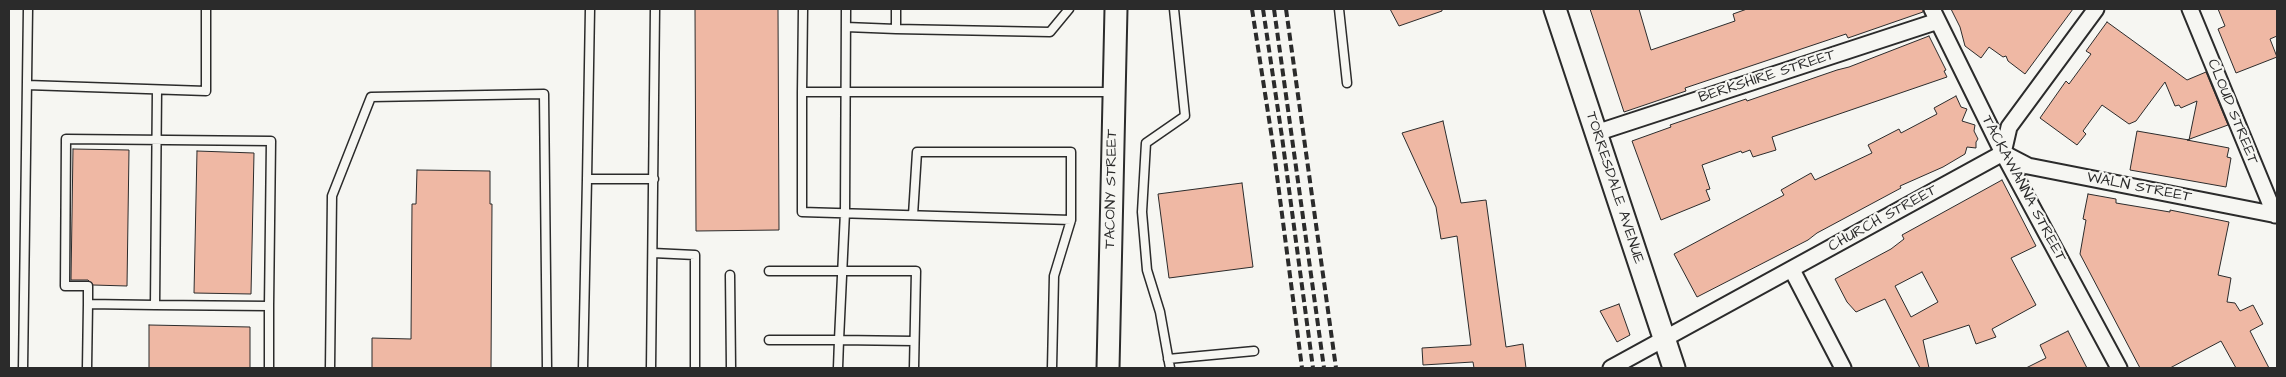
<!DOCTYPE html>
<style>
body{margin:0}
#map{position:relative;width:2286px;height:377px;overflow:hidden;background:#f6f6f2;font-family:"Architects Daughter",sans-serif}
canvas{display:block}
.frame{position:absolute;inset:0;border:10px solid #2b2b2b;pointer-events:none}
</style>
<div id="map">
<canvas width="2286" height="377"></canvas>
<div class="frame"></div>
</div>
<script>
const ctx = document.querySelector('canvas').getContext('2d');
ctx.lineJoin = 'round';
function fillPath(path, color) { ctx.fillStyle = color; ctx.fill(path, 'evenodd'); }
const toPath = rows => new Path2D(rows.map(r => 'M' + r).join(''));
function strokePath(path, color, width, dash) { ctx.strokeStyle = color; ctx.lineWidth = width; ctx.lineCap = dash ? 'butt' : 'round'; ctx.setLineDash(dash || []); ctx.stroke(path); }
function label(font, color, halo, rows, align = 'center') {
  ctx.font = font + ' "Architects Daughter",sans-serif'; ctx.lineWidth = 4.5; ctx.setLineDash([]); ctx.textBaseline = 'middle'; ctx.strokeStyle = halo; ctx.fillStyle = color; for (const [text, x, y, turn = 0] of rows) {
    ctx.save(); ctx.translate(x, y); ctx.rotate((+turn || 0) * Math.PI / 180); ctx.textAlign = isNaN(turn) ? turn : align; if (halo) ctx.strokeText(text, 0, 0); ctx.fillText(text, 0, 0); ctx.restore();
  }
}
const building = toPath([
 [695,9,778,9,779,230,696,231,695,9],
 [1390,9,1442,9,1442,11,1399,26,1390,9],
 [1590,9,1639,9,1651,50,1735,21,1733,14,1747,9,1923,9,1923,12,1848,38,1846,34,1685,88,1686,91,1624,112,1590,9],
 [1951,9,2073,9,2025,74,2008,61,2006,56,2003,57,1989,47,1981,58,1965,46,1960,27,1951,9],
 [2218,9,2277,9,2277,36,2270,39,2277,57,2236,73,2218,29,2225,26,2218,9],
 [2107,22,2187,80,2206,72,2228,125,2187,140,2229,148,2227,157,2231,158,2226,187,2130,170,2137,131,2189,140,2197,101,2181,108,2179,105,2175,106,2165,82,2136,121,2129,124,2102,105,2083,131,2086,134,2077,145,2040,118,2066,81,2069,84,2091,54,2086,51,2107,22],
 [1929,36,1946,70,1944,71,1947,77,1772,137,1776,150,1753,157,1750,150,1742,153,1741,151,1702,165,1710,189,1706,190,1710,200,1661,220,1632,141,1671,127,1670,125,1746,99,1747,101,1837,70,1849,67,1929,36],
 [1956,96,1961,107,1967,109,1962,121,1975,125,1974,131,1978,139,1976,142,1976,148,1967,147,1965,154,1943,167,1900,186,1901,188,1817,233,1808,240,1697,297,1674,254,1784,195,1781,190,1811,173,1815,180,1872,153,1868,145,1899,129,1901,133,1937,114,1934,108,1956,96],
 [1443,121,1461,203,1486,200,1506,347,1523,344,1526,368,1474,368,1473,362,1423,365,1422,348,1471,345,1457,236,1441,239,1436,207,1402,133,1443,121],
 [73,149,129,150,127,286,93,285,88,280,71,280,73,149],
 [197,151,254,153,251,294,194,293,197,151],
 [417,170,490,171,490,204,492,204,491,368,372,368,372,338,411,339,412,204,416,204,417,170],
 [2002,180,2036,246,2011,258,2036,305,1992,329,1996,337,1976,344,1969,325,1923,340,1929,368,1920,368,1885,299,1856,312,1847,302,1835,279,1891,249,1904,239,1902,235,2002,180],
 [1922,272,1938,302,1911,317,1895,286,1922,272],
 [1242,183,1253,267,1169,278,1158,194,1242,183],
 [2088,194,2116,199,2116,203,2170,212,2170,210,2229,222,2218,275,2231,278,2227,302,2235,303,2240,311,2253,305,2263,324,2250,331,2269,368,2236,368,2221,341,2170,368,2140,368,2080,254,2086,220,2083,219,2088,194],
 [1619,304,1630,335,1617,342,1600,311,1619,304],
 [149,325,250,327,250,368,149,368,149,325],
 [2068,331,2087,368,2026,368,2046,358,2040,345,2068,331]
]);
const service = toPath([
 [590,9,587,179,654,179],
 [803,9,802,92,1112,92],
 [896,9,896,29,1050,32,1069,9],
 [1339,9,1347,83],
 [846,27,896,29],
 [27,85,206,91,206,9],
 [802,92,802,212,1071,220,1054,276,1052,368],
 [913,215,917,152,1071,152,1071,220],
 [653,253,695,255,695,368],
 [769,271,916,271,914,368],
 [730,275,731,368],
 [88,304,88,286,65,286,66,139,271,141,269,306],
 [155,305,269,306,269,368],
 [769,340,839,340,845,212,846,9],
 [1168,359,1254,351],
 [23,368,28,9],
 [87,368,88,304,155,305,157,90],
 [330,368,332,196,371,97,544,94,547,368],
 [583,368,587,179],
 [651,368,655,9],
 [838,368,839,340,914,341],
 [1170,368,1160,312,1147,270,1142,212,1146,143,1185,116,1174,9]
]);
const minor = toPath([
 [1932,9,2003,153,2119,368],
 [2190,9,2275,215],
 [1596,133,1938,21],
 [2003,153,2028,166,2277,215],
 [1792,270,1843,368],
 [1611,368,2003,153,2009,127,2096,9]
]);
const secondary = toPath([
 [1555,9,1674,368],
 [1108,368,1116,9]
]);
const rail = toPath([
 [1252,9,1273,145,1302,368],
 [1263,9,1282,137,1313,368],
 [1274,9,1324,368],
 [1286,9,1336,368]
]);
const streetNames = [
 ["BERKSHIRE STREET",1767,77,-18],
 ["CLOUD STREET",2232,112,68],
 ["TORRESDALE AVENUE",1614,188,72],
 ["WALN STREET",2139,188,11],
 ["TACONY STREET",1112,189,-89],
 ["TACKAWANNA STREET",2023,189,62],
 ["CHURCH STREET",1883,219,-29]
];
fillPath(building, '#efb8a4');
strokePath(building, '#2b2b2b', 1);
strokePath(service, '#2b2b2b', 11);
strokePath(minor, '#2b2b2b', 19);
strokePath(secondary, '#2b2b2b', 25);
strokePath(service, '#f6f6f2', 8);
strokePath(minor, '#f6f6f2', 15);
strokePath(secondary, '#f6f6f2', 21);
strokePath(rail, '#2b2b2b', 4, [8, 4]);
label('15px', '#2b2b2b', '#f6f6f2', streetNames);
</script>
